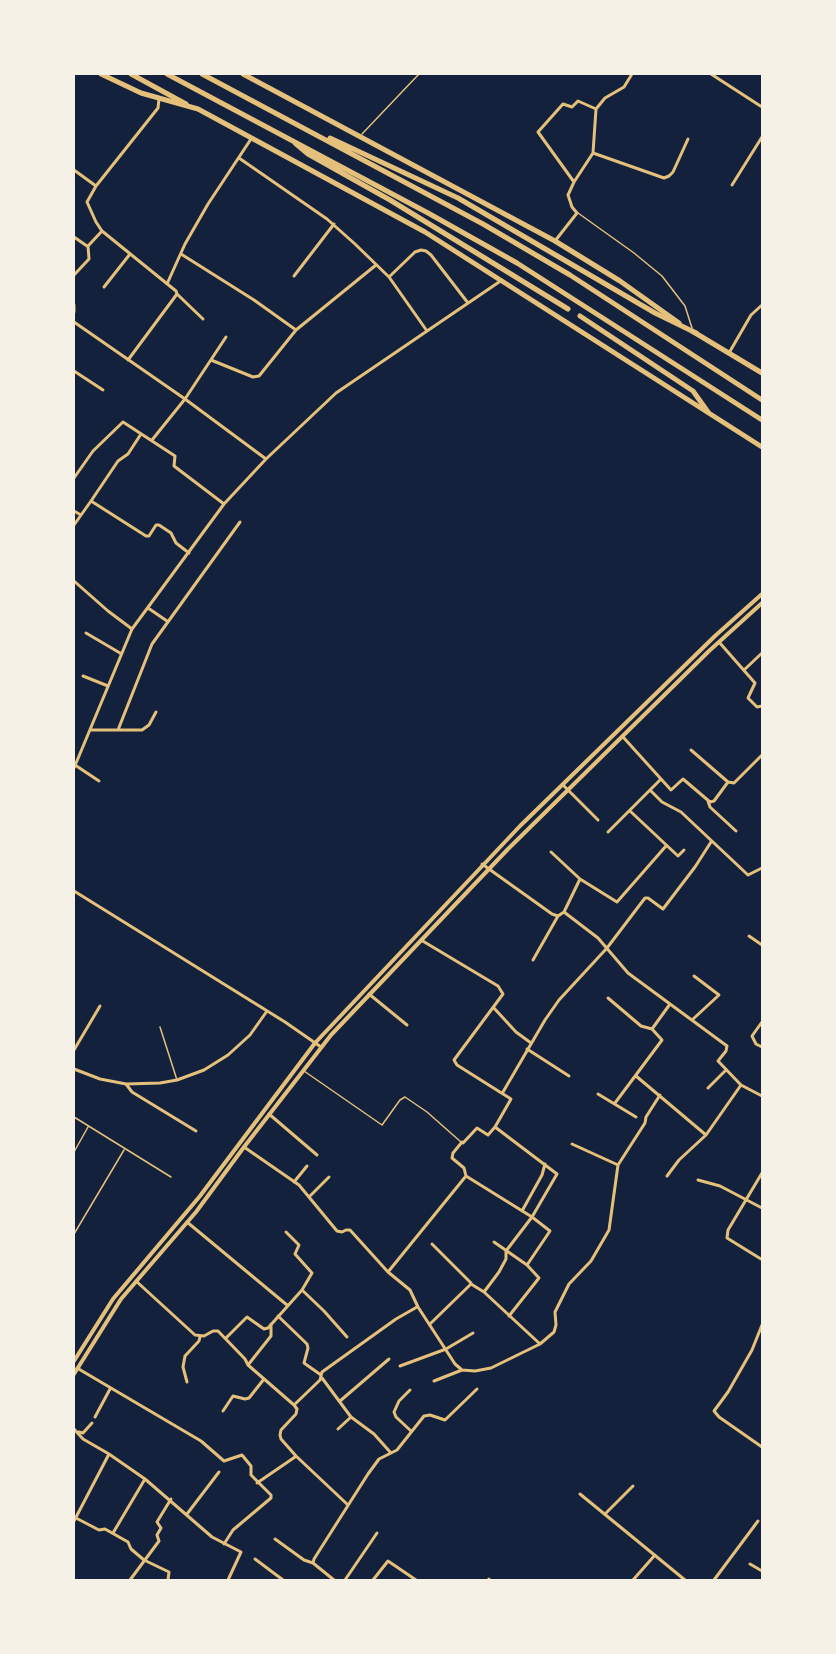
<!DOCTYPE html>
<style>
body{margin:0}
#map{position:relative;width:836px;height:1654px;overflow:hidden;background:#14213d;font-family:"PT Sans Narrow",sans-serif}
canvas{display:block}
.frame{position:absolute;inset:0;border:75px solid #f6f1e7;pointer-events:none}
</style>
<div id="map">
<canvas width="836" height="1654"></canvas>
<div class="frame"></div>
</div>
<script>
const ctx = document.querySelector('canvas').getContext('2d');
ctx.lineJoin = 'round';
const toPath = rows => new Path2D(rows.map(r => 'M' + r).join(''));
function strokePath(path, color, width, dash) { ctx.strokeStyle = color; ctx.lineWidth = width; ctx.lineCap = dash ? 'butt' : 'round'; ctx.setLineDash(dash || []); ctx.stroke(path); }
const service = toPath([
 [362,134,419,74],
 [578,213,634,253,662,276,685,306,692,328],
 [160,1027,177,1080],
 [304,1071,382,1125,400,1100,405,1097,427,1112,461,1142],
 [74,1117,171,1177],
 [74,1152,88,1127],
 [74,1234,124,1150]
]);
const minor = toPath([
 [711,74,762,107],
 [159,99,158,108,96,186,87,202,96,222,102,231,176,291,177,294,203,319],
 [593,153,664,178,669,176,673,172,688,139],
 [239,158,327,219,355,244,389,277,427,331],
 [74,170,96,186],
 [574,182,538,132,563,104,572,107,578,101,596,109],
 [732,185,762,137],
 [74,237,87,246],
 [555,241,577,213,572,207,568,195,574,182,593,153,596,109,605,98,624,87,632,74],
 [88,246,102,231],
 [181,254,254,300,296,330],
 [74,275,89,259,88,246],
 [294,276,334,224],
 [389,277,415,252,421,250,426,251,431,255,468,303],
 [167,284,185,244,208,204,251,139],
 [104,287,130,254],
 [74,305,74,312],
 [74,322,185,399,266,459],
 [729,353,751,315,762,305],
 [128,360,177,294],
 [211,360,253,377,259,376,296,330,376,265],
 [74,371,103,390],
 [152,440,185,399,226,337],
 [74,478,93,451,123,422,175,456,174,466,224,504],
 [91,501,118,461,128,454,141,434],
 [74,511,81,515],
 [74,525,91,501,146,536,149,536,156,525,159,525,171,533,176,543,189,553],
 [74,581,108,611,132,629],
 [148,608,167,621],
 [86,633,120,653],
 [719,642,755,683,748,698,757,707,762,706],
 [744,670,762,653],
 [83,676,108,686],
 [91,730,118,730,152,644,240,522],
 [118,730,142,730,149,725,156,712],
 [623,737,671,790,683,779,710,802,714,801,728,782],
 [691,750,728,782,734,783,762,755],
 [75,765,99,781],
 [74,768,132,629,224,504,266,459,336,393,502,280],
 [661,779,650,790,662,802,681,812,748,875,762,868],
 [563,785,598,820],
 [708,801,710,807,736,831],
 [630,811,678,856,684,850],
 [608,832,650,790],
 [551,852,580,879,564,912],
 [482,864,552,914,558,916,564,912,598,938,628,973,727,1046,726,1051,718,1061,741,1085,762,1096],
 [580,879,617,902,666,846],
 [74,891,285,1022,321,1047],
 [749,936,762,945],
 [421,940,498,986,503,994,454,1060,457,1065,511,1099,495,1127,488,1135,477,1128,463,1143],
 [533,960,558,916],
 [369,994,407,1025],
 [608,998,641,1026,652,1029],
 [493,1007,516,1032,531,1043],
 [692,1020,719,995,694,976],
 [762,1022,752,1036,756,1044,762,1047],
 [527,1049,569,1076],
 [74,1050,100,1006],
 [74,1069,100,1079,126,1084,160,1083,177,1080,204,1070,228,1055,250,1035,267,1011],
 [636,1076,706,1135],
 [126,1084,132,1092,196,1131],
 [708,1088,726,1070],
 [503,1092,545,1020,559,1000,607,948,645,898,648,898,663,909,695,867,711,842],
 [598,1094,636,1117],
 [615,1103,662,1040,652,1029,670,1004],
 [269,1114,317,1155],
 [462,1142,453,1153,452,1158,464,1168,466,1176,532,1217,550,1231,527,1265],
 [572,1144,618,1165],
 [244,1147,299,1185,337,1231,342,1232,346,1230,350,1230,388,1272,410,1290,418,1307,455,1364,462,1370,475,1371,491,1368,540,1344,554,1332,556,1325,555,1312,569,1284,591,1261,609,1230,618,1165,645,1123,646,1117,660,1095],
 [667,1176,679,1160,706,1135,741,1085],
 [698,1180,720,1186,762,1208],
 [294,1182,307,1166],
 [309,1197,329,1177],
 [522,1211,542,1175,545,1164],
 [187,1222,287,1305],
 [286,1232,299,1245,295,1254,312,1273,302,1290],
 [494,1242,527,1265,539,1278,509,1316],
 [432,1244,471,1283],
 [761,1259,727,1238,728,1230,762,1173],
 [388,1272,466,1176],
 [136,1281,195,1335,204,1336,213,1331,218,1331,245,1359,248,1365,294,1405,297,1409,296,1414,281,1430,280,1435,281,1439,296,1456,348,1505],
 [484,1292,499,1272,506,1259,506,1251,532,1217,557,1174,495,1127],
 [278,1316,307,1344,308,1348,304,1363,321,1375],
 [431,1323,471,1284,484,1292,540,1344],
 [762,1325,752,1350,728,1392,714,1411,719,1417,762,1447],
 [226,1338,247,1317,264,1329,268,1328,302,1290,324,1311,347,1337],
 [248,1365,271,1336,271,1324],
 [400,1366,446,1349,473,1333],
 [77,1368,201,1441,224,1461,242,1455,251,1466,251,1475,271,1495,271,1498,233,1530,224,1544],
 [322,1378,351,1417,374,1434,391,1453],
 [434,1381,462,1370],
 [187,1382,183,1367,185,1356,199,1341,200,1337],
 [410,1390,399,1401,394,1412,396,1417,411,1431],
 [340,1401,389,1359],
 [294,1405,320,1380,322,1372,396,1319,417,1307],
 [223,1411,233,1396,245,1399,249,1398,264,1379],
 [95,1417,110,1389],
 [74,1429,83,1439,109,1454,145,1479,212,1537,241,1552,228,1580],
 [338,1429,351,1417],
 [79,1432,83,1433,92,1423],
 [257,1483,295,1457],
 [580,1494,685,1580],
 [187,1514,219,1472],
 [605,1514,633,1486],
 [74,1517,99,1530,105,1529,128,1542,131,1549,144,1560,169,1572,168,1580],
 [74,1521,109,1454],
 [113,1533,145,1479],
 [275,1539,304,1560,313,1563],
 [255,1559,283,1580],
 [750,1564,762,1571],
 [130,1580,159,1541,157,1535,161,1528,157,1522,171,1499],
 [334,1580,313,1563,314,1559,368,1474,379,1459,397,1450,424,1416,430,1415,445,1420,477,1389],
 [345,1580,377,1533],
 [373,1580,388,1561,416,1580],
 [488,1580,489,1579],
 [633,1580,655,1555],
 [714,1580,758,1521]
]);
const tertiary = toPath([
 [74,1361,113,1299,200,1196,315,1043,520,826,715,636,762,594],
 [74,1374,121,1299,196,1212,244,1147,331,1035,508,849,709,651,762,603]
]);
const trunk = toPath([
 [101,74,141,93,198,109,425,232,762,447],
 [243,74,555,241,620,281,679,323],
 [692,331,762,373]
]);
const motorway = toPath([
 [131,74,186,104],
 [167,74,428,213,517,263,762,420],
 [202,74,483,224,570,275,762,400],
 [330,138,458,198,655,313,696,333],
 [295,143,308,154,390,200,568,309],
 [580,316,693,391,708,412]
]);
strokePath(service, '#e5c07b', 1.5);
strokePath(minor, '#e5c07b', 3);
strokePath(tertiary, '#e5c07b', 4);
strokePath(trunk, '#e5c07b', 5);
strokePath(motorway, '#e5c07b', 5);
</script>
